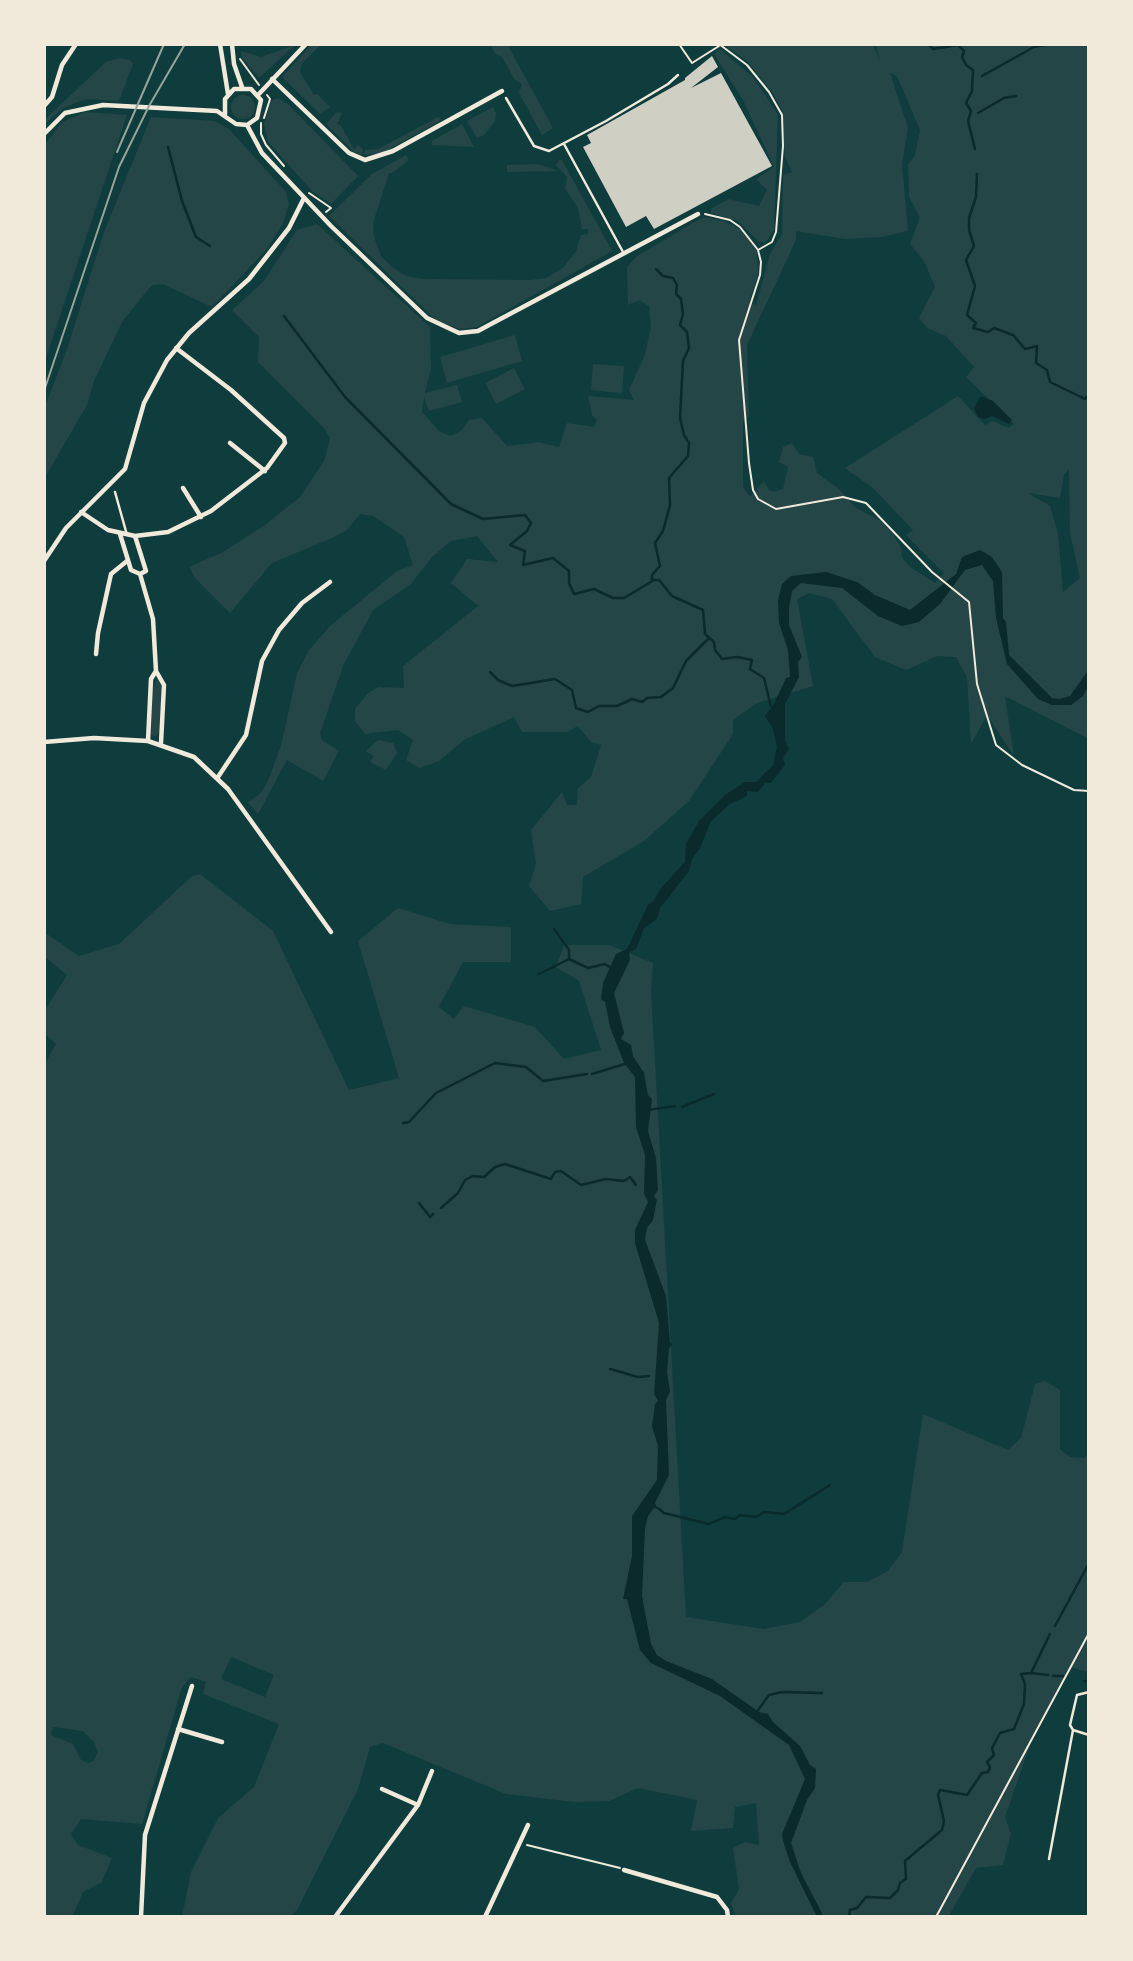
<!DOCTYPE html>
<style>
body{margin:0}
#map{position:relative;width:1133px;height:1961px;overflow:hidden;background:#0f3d3e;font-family:"Varela Round",sans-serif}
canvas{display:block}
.frame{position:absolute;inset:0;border:46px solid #f1e9da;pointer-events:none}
</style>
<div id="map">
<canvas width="1133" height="1961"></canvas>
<div class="frame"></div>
</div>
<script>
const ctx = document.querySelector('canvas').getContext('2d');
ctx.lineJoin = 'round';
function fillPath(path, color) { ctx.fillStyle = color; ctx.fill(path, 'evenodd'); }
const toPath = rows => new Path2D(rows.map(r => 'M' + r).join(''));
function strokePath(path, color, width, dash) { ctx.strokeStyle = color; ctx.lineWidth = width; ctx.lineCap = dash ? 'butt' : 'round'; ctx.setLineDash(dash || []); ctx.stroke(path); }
const green = toPath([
 [312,44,322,44,302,63,300,72,314,95,317,94,330,107,320,114,282,77],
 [490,44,507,44,553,128,542,135,519,93,522,84,515,80,502,57,495,53],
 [723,44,873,44,880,62,876,44,1089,44,1089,739,1005,696,1014,756,987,715,971,744,967,677,956,657,937,656,906,670,875,657,832,599,809,593,797,599,813,686,757,703,733,720,733,734,689,801,644,841,583,877,581,904,550,911,529,886,536,864,531,830,562,792,567,805,577,805,578,788,591,777,601,745,591,742,578,726,567,732,522,732,514,717,464,740,439,761,419,768,406,760,413,740,398,730,365,734,355,721,355,709,367,694,378,687,404,688,403,666,478,606,451,583,467,559,498,562,477,536,451,541,432,557,411,584,373,610,344,664,320,733,322,740,339,751,323,781,287,760,258,814,248,802,260,794,268,781,281,746,297,673,309,650,330,626,397,571,413,565,404,537,373,516,360,514,347,530,332,538,272,563,230,613,195,578,189,567,223,552,265,525,300,497,325,459,330,438,324,428,258,362,259,337,232,310,264,281,297,230,317,224,430,327,431,368,425,393,457,385,462,402,429,411,424,397,422,412,439,431,450,436,461,431,469,420,482,418,507,446,539,442,559,447,567,423,594,427,597,420,592,415,588,396,634,400,629,390,645,355,651,326,649,306,639,300,628,305,627,267,637,256,703,217,724,221,745,232,757,253,758,274,749,303,756,305,770,254,782,234,783,175,792,172,785,157,782,110,774,95,747,61],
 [890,73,897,76,920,130,915,155,908,165,909,197,920,217,910,244,924,261,935,287,919,318,927,328,946,336,974,367,966,377,1014,424,1008,428,993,421,985,425,958,396,845,468,873,488,913,530,906,535,944,573,935,583,910,567,901,556,902,550,894,535,881,521,856,508,839,489,817,473,813,457,799,454,792,443,783,447,779,462,788,467,783,489,775,492,769,490,764,481,750,497,743,487,743,420,749,416,747,345,796,240,796,231,845,239,881,237,908,231,902,164,908,128],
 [1069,469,1070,533,1080,578,1063,592,1058,534,1050,506,1028,493,1060,498,1064,475],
 [295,45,259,78,242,58,241,51,261,57],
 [720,49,753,77,778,115,774,230,765,243,759,242,738,221,711,213,711,209,728,199,759,206,767,190,756,179,774,167,743,100,714,54],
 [119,58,130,60,133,64,119,101,87,99,75,103,63,108,44,125,44,120,106,62],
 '231 107a12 12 0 1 1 24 0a12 12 0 1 1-24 0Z',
 [278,98,288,104,358,176,331,204,313,192,268,142,264,124,271,101],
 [493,107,496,113,495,121,484,135,477,138,467,121],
 [85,112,127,115,44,364,44,146,62,122],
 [337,112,342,113,337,125,340,124,354,149,358,145,363,149,362,155,354,152,326,124],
 [151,117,215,121,229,129,286,192,289,205,283,223,266,250,212,307,163,284,152,285,146,292,122,322,94,381,87,405,44,479,44,409,66,352,104,232],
 [438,117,441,118,440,121,382,153,363,155,365,150,378,149],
 [462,124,474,147,431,145,432,141],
 [406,155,409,160,392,173,389,173,373,223,374,237,381,256,392,267,406,276,422,279,530,280,546,278,563,268,576,251,581,235,588,234,588,229,582,229,578,208,565,189,567,177,556,165,559,160,562,160,612,251,477,327,460,329,436,320,329,216,372,174],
 [537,164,559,171,507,172,507,165],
 [515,335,522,361,447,383,440,357],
 [593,364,624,366,622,393,591,390],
 [514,368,525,389,496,404,485,383],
 [157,678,161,684,161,701,159,732,156,737,151,735,152,689],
 [378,740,393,743,397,753,386,770,370,762,374,756,366,751],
 [200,874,273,931,349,1090,399,1078,358,941,398,908,450,924,511,927,511,962,463,962,439,1007,454,1019,464,1006,535,1027,564,1059,601,1050,579,981,556,967,564,945,609,945,653,963,651,991,686,1617,764,1629,800,1622,824,1605,844,1582,867,1582,888,1571,902,1552,923,1414,1008,1450,1021,1438,1035,1384,1045,1381,1060,1390,1060,1449,1070,1457,1085,1458,1089,1450,1089,1672,1069,1667,1032,1739,1005,1817,1011,1834,1003,1865,976,1868,948,1917,736,1917,731,1903,739,1889,733,1848,745,1842,759,1845,756,1803,735,1807,733,1828,691,1831,697,1800,638,1788,609,1801,574,1802,506,1794,383,1743,370,1747,358,1789,297,1910,289,1917,182,1917,191,1872,218,1818,254,1787,279,1724,203,1694,206,1682,191,1677,182,1687,142,1824,81,1819,71,1834,78,1845,112,1858,102,1882,83,1892,72,1917,44,1917,44,1065,56,1044,44,1033,44,1012,67,975,44,956,44,932,79,956,119,944,191,877],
 [231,1657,274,1675,265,1697,221,1679],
 [53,1727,83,1731,94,1742,98,1752,94,1760,89,1763,81,1760,73,1744,51,1735]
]);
const water = toPath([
 [981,396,993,401,1012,420,1009,424,992,416,984,419,978,417,974,408],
 [980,550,992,557,1002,572,1003,618,1006,622,1009,655,1052,698,1060,699,1070,696,1089,669,1089,685,1083,696,1071,705,1052,705,1038,699,1007,664,996,618,993,581,982,565,965,570,940,604,919,622,902,626,878,616,842,588,801,583,792,591,789,608,789,625,802,657,798,662,799,677,785,704,785,741,789,749,783,758,785,765,771,783,765,783,758,792,747,791,747,796,730,804,711,821,700,848,692,859,689,871,660,908,657,919,644,928,636,949,629,952,630,960,614,993,624,1033,621,1039,631,1045,633,1056,644,1073,648,1095,652,1099,648,1131,656,1158,658,1190,654,1196,657,1200,653,1220,647,1228,645,1240,666,1296,670,1343,673,1344,669,1348,667,1372,670,1392,666,1400,669,1475,655,1503,658,1509,654,1508,648,1516,645,1528,642,1596,651,1644,657,1655,666,1661,712,1679,759,1712,768,1714,773,1722,800,1746,810,1765,816,1769,815,1788,807,1800,791,1843,801,1873,824,1917,817,1917,790,1862,783,1841,782,1834,805,1779,789,1745,720,1696,651,1663,640,1650,627,1599,623,1599,632,1556,632,1516,657,1480,658,1446,652,1426,655,1404,658,1401,654,1394,659,1323,635,1243,635,1230,648,1202,644,1194,645,1155,636,1127,635,1077,624,1063,610,1027,605,1002,601,999,603,983,616,954,627,949,648,905,653,902,661,888,685,862,686,844,699,821,725,795,745,782,756,782,773,765,777,747,773,729,765,716,771,708,768,702,773,706,786,678,790,677,788,650,779,623,778,600,782,584,791,576,826,572,857,582,875,595,910,610,956,574,962,557]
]);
const stream = toPath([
 [928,44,933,49,958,45,964,51,962,57,966,65,973,70,972,91,966,103,971,111,968,121,975,149],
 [982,76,1034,47,1050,44],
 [978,113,1004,98,1016,96],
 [168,147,182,201,196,237,210,246],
 [977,174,976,197,969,218,969,230,974,246,966,260,975,286,967,315,976,323,973,328,988,332,994,328,1013,335,1025,349,1037,346,1036,363,1047,370,1050,382,1085,399,1089,395],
 [284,316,345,397,451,504,483,519,525,515,531,523,527,531,510,545,525,551,523,565,553,558,569,571,569,583,574,594,594,589,613,598,624,598,654,580,659,580,672,596,703,610,705,634,714,642,715,650,722,659,737,657,752,660,750,669,764,678,770,703],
 [652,580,652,575,660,566,655,543,663,531,670,505,669,478,688,456,689,443,684,435,680,418,683,361,689,348,687,332,680,325,683,314,681,299,676,294,677,285,673,278,663,276,656,269],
 [490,672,498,680,512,686,555,679,572,690,576,708,588,712,599,706,617,706,632,699,642,702,647,698,661,697,673,688,686,661,709,638],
 [554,929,569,950,569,959],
 [569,959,588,968,605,964,611,968],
 [539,974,569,959],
 [592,1074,628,1063],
 [682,1107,714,1094],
 [648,1110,675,1106],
 [403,1123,409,1122,436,1093,495,1063,526,1067,543,1081,587,1074],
 [419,1203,430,1217,433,1214],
 [441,1208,458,1193,465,1180,473,1176,484,1177,495,1167,505,1164,551,1179,555,1172,561,1171,581,1185,606,1179,624,1181,630,1177,636,1185],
 [610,1369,638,1377,649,1376],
 [658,1508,664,1513,709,1524,725,1517,735,1519,740,1515,756,1517,764,1512,784,1514,830,1485],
 [1055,1626,1089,1563],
 [1031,1673,1048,1675],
 [1053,1676,1063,1676],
 [1084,1681,1089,1681],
 [756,1713,769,1695,782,1692,822,1693],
 [837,1917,838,1917],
 [849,1917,850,1910,857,1908,866,1897,890,1898,898,1890,900,1883,906,1879,905,1861,942,1830,944,1821,938,1795,940,1790,967,1795,982,1773,988,1772,990,1767,987,1762,994,1755,992,1748,1000,1733,1014,1729,1024,1704,1025,1684,1021,1674,1031,1673,1050,1634]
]);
const building = toPath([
 [712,56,718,67,691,88,721,73,772,166,654,229,646,216,626,227,583,147,591,143,587,135,685,80,685,78]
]);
const path = toPath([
 [679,44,692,63,719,46],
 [719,44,747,65,769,92,782,115,783,146,776,232,772,242,758,250],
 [240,59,259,85],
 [264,118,270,99,267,95],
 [261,123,261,134,266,145,284,166],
 [309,193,331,208,326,212],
 [705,214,730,220,740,227,758,250,761,262,760,275,739,340,749,463,753,490,758,499,776,509,843,497,866,503,932,572,969,602,977,684,996,745,1022,765,1074,790,1089,791],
 [527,1845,620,1868],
 [936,1917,1089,1633]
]);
const service = toPath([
 [506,98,534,146,549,151,606,121,668,84,678,75],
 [564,144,623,252],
 [115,492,127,535],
 [1089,1692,1077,1695,1070,1725,1073,1730,1089,1735],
 [1049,1859,1073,1730]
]);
const minor = toPath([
 [220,44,228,94],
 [232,44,234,64,242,87],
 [272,79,349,153,365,160,393,151,502,91],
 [258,95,306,44],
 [44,106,52,97,62,65,76,44],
 [247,125,262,153,331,226,427,318,459,333,478,331,491,324,698,214],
 [44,134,65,113,103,105,217,111,236,124,247,125,257,118,261,100,251,89,234,89,225,99,225,114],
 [230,443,265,471],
 [183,488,201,517],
 [81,512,108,530,135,536,146,571,140,574,153,619,156,671],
 [120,534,131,570,140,574],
 [135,536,168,532,211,511,267,468,285,443,284,438,231,390,176,348],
 [44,561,66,528,125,469,144,403,167,360,189,333,249,279,289,228,304,198],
 [96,654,98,633,111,574,127,561],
 [148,741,151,679,156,671,164,685,161,743],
 [44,742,94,738,148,741,194,757,228,789,331,932],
 [218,777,246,735,262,661,279,630,302,603,330,582],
 [178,1729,222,1742],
 [382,1789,418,1805],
 [624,1870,717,1897,727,1910,728,1917],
 [141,1917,145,1835,192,1686],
 [335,1917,418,1805,432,1771],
 [485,1917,528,1825]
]);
const tram = toPath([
 [117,152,164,44],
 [44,391,119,167,149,106,185,44]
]);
fillPath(green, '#244646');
fillPath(water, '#0a2a2b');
strokePath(stream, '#0a2a2b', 2.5);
fillPath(building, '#cfcfc3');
strokePath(path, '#f1e9da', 2);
strokePath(service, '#f1e9da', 2.5);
strokePath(minor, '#f1e9da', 4.5);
strokePath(tram, '#97a49c', 2);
</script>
